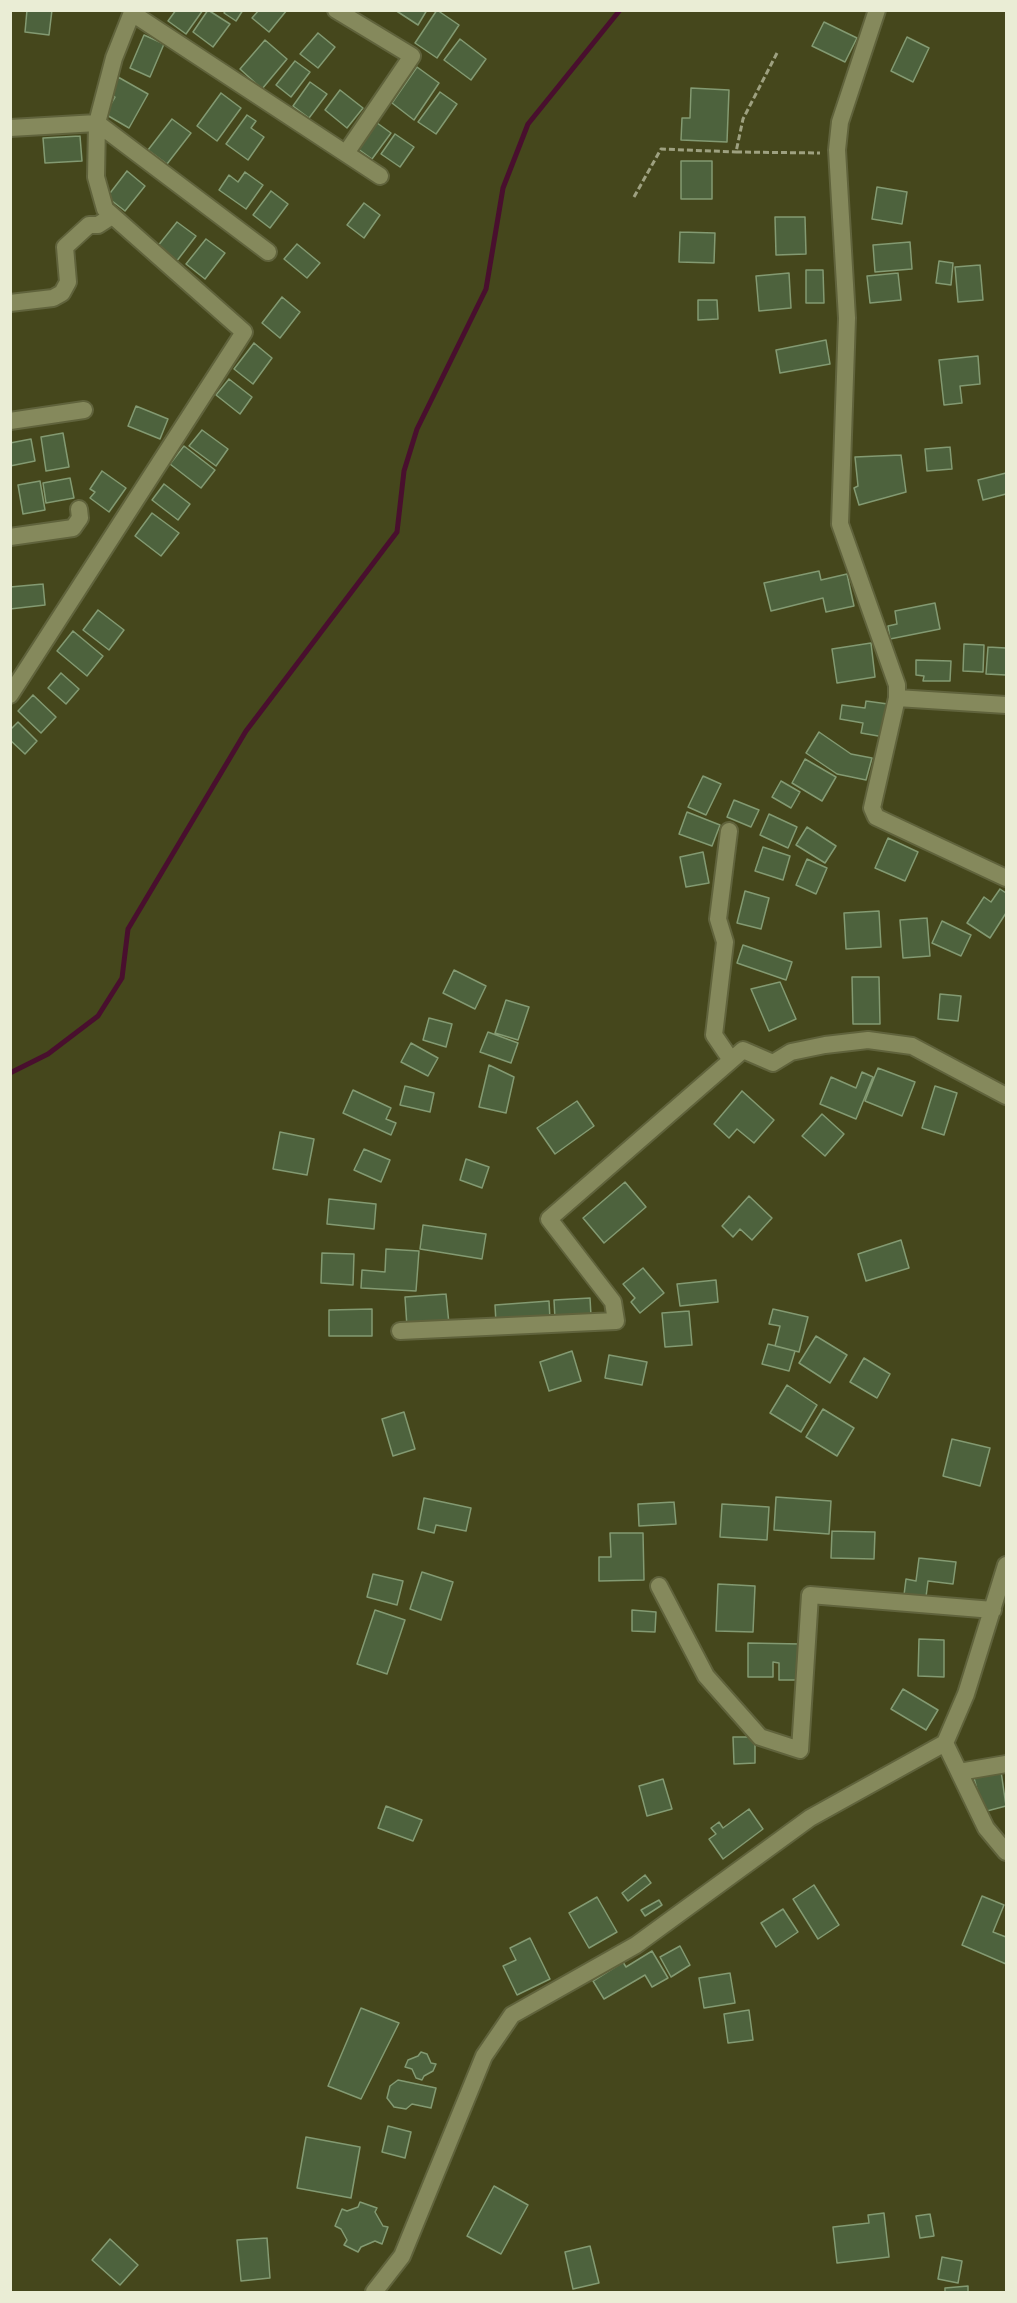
<!DOCTYPE html>
<style>
body{margin:0}
#map{position:relative;width:1017px;height:2303px;overflow:hidden;background:#45471c;font-family:Signika,sans-serif}
canvas{display:block}
.frame{position:absolute;inset:0;border:12px solid #eaedd5;pointer-events:none}
</style>
<div id="map">
<canvas width="1017" height="2303"></canvas>
<div class="frame"></div>
</div>
<script>
const ctx = document.querySelector('canvas').getContext('2d');
ctx.lineJoin = 'round';
const toPath = rows => new Path2D(rows.map(r => 'M' + r).join(''));
function strokePath(path, color, width, dash) { ctx.strokeStyle = color; ctx.lineWidth = width; ctx.lineCap = dash ? 'butt' : 'round'; ctx.setLineDash(dash || []); ctx.stroke(path); }
function fillPath(path, color) { ctx.fillStyle = color; ctx.fill(path, 'evenodd'); }
const stream = toPath([
 [10,1073,48,1054,98,1016,122,978,128,929,246,731,397,532,404,471,417,429,486,289,503,188,528,124,620,10]
]);
const building = toPath([
 [27,10,52,10,49,35,25,32,27,10],
 [176,10,203,10,186,34,168,21,176,10],
 [208,10,230,24,213,47,193,32,208,10],
 [226,10,243,10,236,21,224,13,226,10],
 [259,10,287,10,269,32,252,18,259,10],
 [395,10,427,10,418,25,395,10],
 [437,10,459,25,437,58,415,43,437,10],
 [824,22,857,38,845,62,812,46,824,22],
 [318,33,335,47,318,68,300,54,318,33],
 [144,35,164,44,150,77,130,68,144,35],
 [907,37,929,48,913,82,891,71,907,37],
 [460,39,486,59,471,80,444,60,460,39],
 [265,40,287,59,262,89,240,69,265,40],
 [295,61,310,72,291,97,276,85,295,61],
 [417,67,439,83,414,120,392,103,417,67],
 [118,77,148,94,129,128,105,114,115,97,109,93,118,77],
 [310,82,327,94,309,118,293,106,310,82],
 [691,88,729,90,727,142,681,140,682,118,690,118,691,88],
 [340,90,363,108,347,128,325,110,340,90],
 [440,92,457,104,436,134,418,122,440,92],
 [221,93,241,108,217,141,197,126,221,93],
 [247,115,256,121,251,128,264,137,248,160,226,144,247,115],
 [172,119,191,133,167,164,148,150,172,119],
 [373,120,391,133,372,159,354,146,373,120],
 [395,134,414,147,400,167,381,154,395,134],
 [80,136,82,161,45,163,43,138,80,136],
 [681,161,712,161,712,199,681,199,681,161],
 [127,171,145,186,125,211,107,197,127,171],
 [245,172,263,185,246,209,219,190,229,175,238,182,245,172],
 [877,187,907,192,902,224,872,219,877,187],
 [271,191,288,204,270,228,253,215,271,191],
 [364,203,380,215,364,238,347,225,364,203],
 [775,217,805,217,806,254,776,255,775,217],
 [177,222,196,236,176,262,157,247,177,222],
 [680,232,715,233,714,263,679,262,680,232],
 [206,239,225,253,205,279,186,264,206,239],
 [910,242,912,269,875,272,873,245,910,242],
 [297,244,320,263,307,278,284,259,297,244],
 [939,261,953,263,951,285,936,283,939,261],
 [980,265,983,300,958,302,955,267,980,265],
 [806,270,823,270,824,303,806,303,806,270],
 [789,273,791,308,759,311,756,276,789,273],
 [898,273,901,300,870,303,867,276,898,273],
 [282,297,300,312,280,338,262,323,282,297],
 [698,300,717,300,718,319,698,320,698,300],
 [826,340,830,364,780,373,776,350,826,340],
 [254,343,272,358,253,384,234,369,254,343],
 [978,356,980,384,960,386,962,403,944,405,939,360,978,356],
 [229,379,252,397,240,414,216,395,229,379],
 [136,406,168,419,160,439,128,426,136,406],
 [202,430,228,449,216,466,189,446,202,430],
 [63,433,69,467,46,471,41,437,63,433],
 [31,439,35,461,10,466,10,443,31,439],
 [184,446,215,470,201,488,170,464,184,446],
 [950,447,952,469,927,471,925,449,950,447],
 [901,455,906,492,859,505,854,488,858,486,855,457,901,455],
 [102,471,126,488,109,512,90,498,95,492,90,489,102,471],
 [1006,473,1006,494,983,500,978,480,1006,473],
 [70,478,74,498,46,503,43,483,70,478],
 [40,481,45,510,23,514,18,485,40,481],
 [164,484,190,504,178,520,152,500,164,484],
 [152,513,179,533,161,556,135,536,152,513],
 [819,571,821,580,847,574,854,606,826,612,823,598,771,611,764,583,819,571],
 [43,584,45,605,10,609,10,587,43,584],
 [935,603,940,629,890,639,888,626,897,624,895,611,935,603],
 [98,610,124,630,109,650,83,630,98,610],
 [73,631,103,656,87,676,57,651,73,631],
 [871,643,875,677,837,683,832,649,871,643],
 [964,644,984,645,983,672,963,671,964,644],
 [988,647,1006,648,1006,675,986,674,988,647],
 [916,660,951,661,950,681,923,681,924,676,916,675,916,660],
 [61,673,79,689,66,704,48,688,61,673],
 [33,695,56,717,41,733,18,711,33,695],
 [866,701,888,704,884,737,861,733,863,723,840,719,842,705,865,708,866,701],
 [18,722,37,741,25,754,10,740,10,730,18,722],
 [819,732,851,754,872,758,866,780,837,774,806,753,819,732],
 [805,759,836,777,822,801,792,783,805,759],
 [703,776,721,784,706,815,688,807,703,776],
 [781,781,800,792,791,808,772,797,781,781],
 [734,800,759,810,751,827,727,817,734,800],
 [687,812,720,825,712,846,679,834,687,812],
 [769,814,797,827,788,848,760,835,769,814],
 [807,827,836,846,825,863,796,845,807,827],
 [888,838,918,852,905,881,875,868,888,838],
 [763,847,790,856,783,880,755,871,763,847],
 [703,852,709,883,686,887,680,857,703,852],
 [807,859,827,868,816,894,796,885,807,859],
 [1000,889,1006,893,1006,913,990,938,967,923,984,897,991,902,1000,889],
 [745,891,769,898,761,929,737,923,745,891],
 [879,911,881,947,846,949,844,913,879,911],
 [927,918,930,956,903,958,900,920,927,918],
 [942,921,971,935,961,956,932,943,942,921],
 [743,945,792,962,786,980,737,963,743,945],
 [454,970,486,986,475,1009,443,993,454,970],
 [852,977,879,977,880,1024,853,1024,852,977],
 [780,982,796,1019,769,1031,751,989,780,982],
 [940,994,961,996,958,1021,938,1019,940,994],
 [506,1000,529,1007,518,1040,495,1033,506,1000],
 [429,1018,452,1024,446,1047,423,1040,429,1018],
 [488,1032,518,1043,511,1063,480,1052,488,1032],
 [411,1043,438,1058,428,1076,401,1062,411,1043],
 [489,1065,514,1077,506,1113,479,1107,489,1065],
 [878,1068,915,1082,902,1116,865,1101,878,1068],
 [862,1072,873,1077,856,1119,820,1104,831,1077,856,1088,862,1072],
 [405,1086,434,1093,430,1112,400,1105,405,1086],
 [935,1086,957,1093,944,1135,922,1128,935,1086],
 [353,1090,391,1108,386,1119,396,1123,391,1135,343,1113,353,1090],
 [742,1091,774,1120,754,1143,737,1129,729,1138,714,1124,742,1091],
 [577,1101,594,1126,555,1154,537,1128,577,1101],
 [822,1114,844,1134,825,1156,802,1136,822,1114],
 [280,1132,314,1139,307,1175,273,1169,280,1132],
 [364,1149,390,1160,381,1182,354,1170,364,1149],
 [466,1159,489,1167,482,1188,460,1180,466,1159],
 [625,1182,646,1207,604,1243,583,1218,625,1182],
 [749,1196,772,1218,752,1240,740,1229,733,1237,722,1226,749,1196],
 [329,1199,376,1204,374,1229,327,1224,329,1199],
 [423,1225,486,1234,482,1259,420,1249,423,1225],
 [901,1240,909,1268,866,1281,858,1254,901,1240],
 [386,1249,419,1251,416,1291,361,1288,362,1270,385,1272,386,1249],
 [322,1253,354,1254,353,1285,321,1283,322,1253],
 [643,1268,664,1293,640,1313,631,1302,635,1298,623,1284,643,1268],
 [716,1280,718,1302,680,1306,677,1284,716,1280],
 [446,1294,449,1324,407,1327,405,1297,446,1294],
 [590,1298,591,1316,555,1319,554,1300,590,1298],
 [549,1301,550,1319,496,1323,495,1305,549,1301],
 [372,1309,372,1336,329,1336,329,1310,372,1309],
 [773,1309,808,1317,799,1352,775,1346,780,1326,769,1324,773,1309],
 [689,1311,692,1345,665,1347,662,1313,689,1311],
 [816,1336,847,1355,830,1383,799,1363,816,1336],
 [768,1344,795,1351,789,1371,762,1364,768,1344],
 [572,1351,581,1381,549,1391,540,1362,572,1351],
 [609,1355,647,1362,642,1385,605,1378,609,1355],
 [864,1358,890,1374,877,1398,850,1382,864,1358],
 [787,1385,817,1405,801,1432,770,1413,787,1385],
 [823,1409,854,1428,837,1456,806,1437,823,1409],
 [404,1412,415,1449,393,1456,382,1419,404,1412],
 [952,1439,990,1448,980,1486,943,1476,952,1439],
 [776,1497,831,1501,829,1534,774,1530,776,1497],
 [424,1498,471,1508,466,1531,436,1525,434,1533,418,1529,424,1498],
 [674,1502,676,1524,639,1526,638,1504,674,1502],
 [722,1504,769,1507,767,1540,720,1537,722,1504],
 [832,1531,875,1532,874,1559,831,1558,832,1531],
 [610,1533,643,1533,644,1580,599,1581,599,1557,611,1557,610,1533],
 [919,1558,956,1562,953,1584,928,1581,926,1597,904,1595,906,1579,916,1581,919,1558],
 [422,1572,453,1582,441,1620,410,1609,422,1572],
 [373,1574,403,1581,397,1605,367,1597,373,1574],
 [718,1584,755,1586,753,1632,716,1631,718,1584],
 [375,1610,405,1620,387,1674,357,1664,375,1610],
 [632,1610,656,1612,655,1632,632,1631,632,1610],
 [919,1639,944,1640,944,1677,918,1676,919,1639],
 [748,1643,801,1644,801,1680,779,1680,779,1663,773,1662,773,1677,748,1677,748,1643],
 [903,1689,938,1710,926,1730,891,1709,903,1689],
 [733,1737,755,1737,755,1763,734,1764,733,1737],
 [1001,1771,1006,1806,983,1812,974,1778,1001,1771],
 [663,1779,672,1809,647,1816,639,1786,663,1779],
 [386,1806,422,1820,413,1841,378,1828,386,1806],
 [749,1809,763,1829,723,1859,709,1839,716,1834,711,1828,719,1822,723,1828,749,1809],
 [645,1875,651,1883,628,1901,622,1893,645,1875],
 [814,1885,839,1925,818,1939,793,1899,814,1885],
 [982,1896,1004,1905,993,1932,1006,1937,1006,1964,962,1945,982,1896],
 [597,1897,617,1932,589,1948,569,1913,597,1897],
 [659,1900,662,1905,645,1916,641,1910,659,1900],
 [783,1909,798,1932,776,1947,761,1923,783,1909],
 [530,1938,550,1979,517,1995,503,1966,516,1960,510,1948,530,1938],
 [680,1946,690,1965,671,1977,660,1957,680,1946],
 [652,1951,668,1978,652,1987,645,1975,604,1999,593,1981,623,1962,626,1967,652,1951],
 [730,1973,735,2003,704,2008,699,1978,730,1973],
 [361,2008,399,2023,361,2099,328,2086,361,2008],
 [749,2010,753,2040,728,2043,724,2014,749,2010],
 [421,2052,427,2054,431,2063,436,2064,433,2071,424,2076,422,2080,416,2078,412,2069,405,2067,408,2060,418,2056,421,2052],
 [398,2080,436,2088,431,2108,412,2104,406,2109,394,2107,387,2098,390,2086,398,2080],
 [388,2126,411,2132,405,2158,382,2152,388,2126],
 [306,2137,360,2147,351,2198,297,2188,306,2137],
 [494,2186,528,2205,501,2254,467,2236,494,2186],
 [360,2202,377,2208,375,2212,383,2226,388,2227,382,2244,375,2241,361,2247,358,2252,344,2245,347,2240,341,2229,335,2226,342,2209,347,2211,358,2207,360,2202],
 [884,2213,889,2257,837,2263,833,2227,869,2223,868,2215,884,2213],
 [930,2214,934,2236,920,2238,916,2216,930,2214],
 [267,2238,270,2278,241,2281,237,2240,267,2238],
 [110,2239,138,2265,120,2285,92,2260,110,2239],
 [590,2246,599,2283,573,2289,565,2252,590,2246],
 [942,2257,962,2261,958,2283,938,2279,942,2257],
 [968,2286,968,2292,945,2292,945,2288,968,2286]
]);
const path = toPath([
 [777,53,743,119,736,152,820,153],
 [634,197,661,149,736,152]
]);
const street = toPath([
 [336,10,412,56,346,153],
 [877,10,840,122,837,150,847,318,840,524,897,685,897,698,872,808,876,817,1006,878],
 [132,13,380,176],
 [10,128,97,123,268,252],
 [10,303,53,298,62,293,68,282,65,247,89,225,98,225,112,216],
 [10,421,84,410],
 [10,537,73,528,80,518,79,509],
 [10,695,244,332,105,209,96,177,97,123,114,58,133,10],
 [897,698,1006,705],
 [729,831,718,919,725,942,714,1035,731,1060],
 [400,1331,616,1321,613,1302,549,1219,743,1050,773,1063,791,1052,825,1045,868,1040,912,1046,1006,1096],
 [659,1586,706,1676,760,1737,800,1750,810,1595,993,1610],
 [945,1743,986,1828,1006,1852],
 [959,1772,1006,1764],
 [374,2292,402,2256,484,2056,512,2015,636,1945,810,1818,945,1743,966,1694,1006,1565]
]);
strokePath(stream, '#490f2e', 5);
fillPath(building, '#4d623d');
strokePath(building, '#839a72', 1.5);
strokePath(street, '#60633c', 20);
strokePath(path, '#9ea180', 3, [6, 3]);
strokePath(street, '#85895c', 16);
</script>
